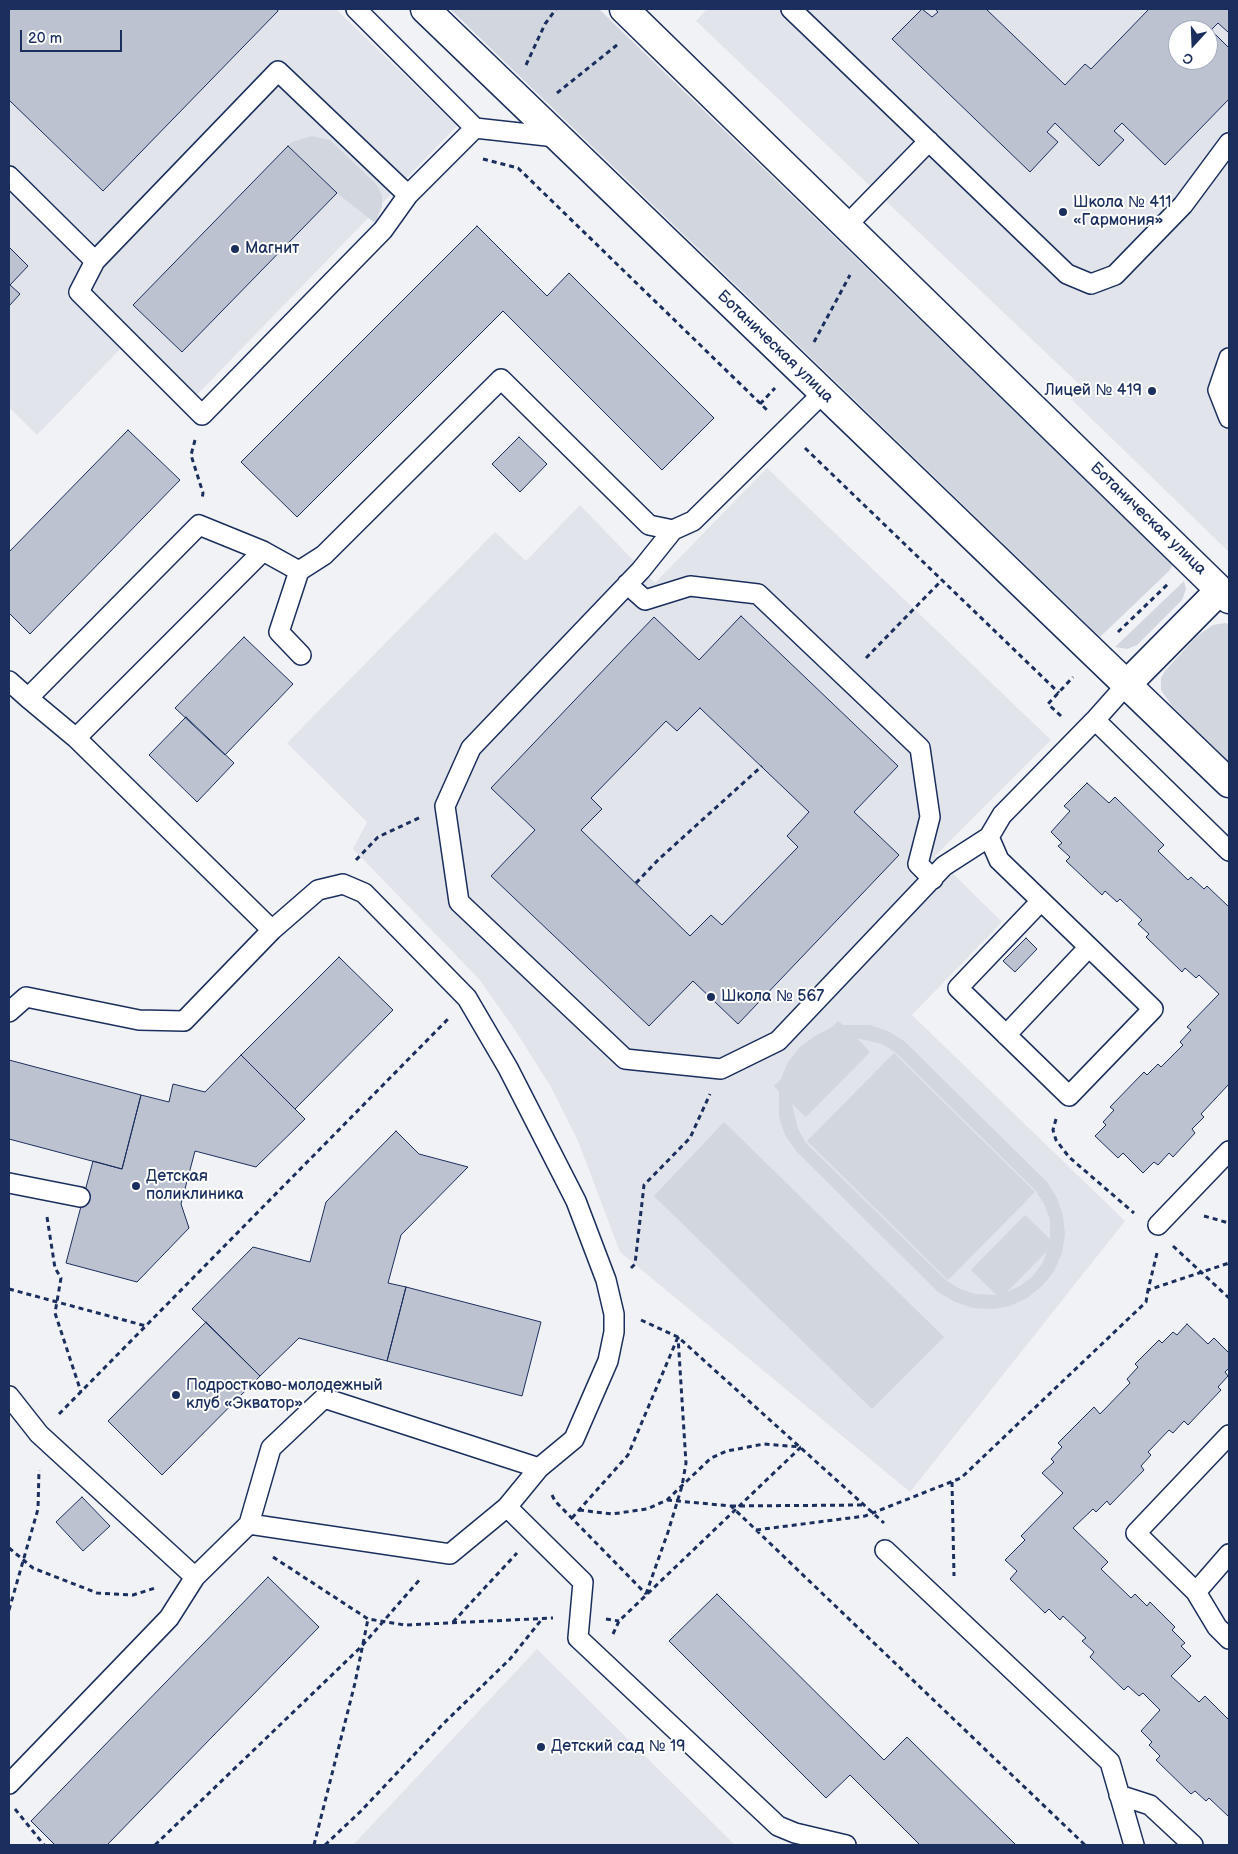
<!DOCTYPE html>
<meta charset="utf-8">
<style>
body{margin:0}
#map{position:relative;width:1238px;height:1854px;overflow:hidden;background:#f1f2f5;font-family:"Balsamiq Sans",sans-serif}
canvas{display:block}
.frame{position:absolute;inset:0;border:10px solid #1b2f5e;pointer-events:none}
.north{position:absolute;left:1168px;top:20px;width:50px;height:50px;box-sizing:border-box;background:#fff;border:1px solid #a4acbf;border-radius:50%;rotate:200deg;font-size:14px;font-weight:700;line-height:20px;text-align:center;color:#1b2f5e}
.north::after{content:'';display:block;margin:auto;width:18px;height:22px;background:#1b2f5e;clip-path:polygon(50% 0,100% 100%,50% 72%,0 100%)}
.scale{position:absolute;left:20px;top:30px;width:102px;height:22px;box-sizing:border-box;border:2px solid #1b2f5e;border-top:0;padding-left:6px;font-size:15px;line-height:18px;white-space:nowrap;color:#1b2f5e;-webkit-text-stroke:4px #fff;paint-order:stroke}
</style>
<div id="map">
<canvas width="1238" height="1854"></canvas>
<div class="frame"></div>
<div class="north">С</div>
<div class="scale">20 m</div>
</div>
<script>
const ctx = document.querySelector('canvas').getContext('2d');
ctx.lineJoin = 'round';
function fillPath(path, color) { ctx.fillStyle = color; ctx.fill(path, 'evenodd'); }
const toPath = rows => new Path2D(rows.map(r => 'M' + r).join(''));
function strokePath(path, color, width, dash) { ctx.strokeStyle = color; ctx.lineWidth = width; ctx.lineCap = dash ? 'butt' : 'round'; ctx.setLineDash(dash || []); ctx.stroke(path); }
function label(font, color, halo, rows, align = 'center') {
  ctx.font = font + ' "Balsamiq Sans",sans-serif'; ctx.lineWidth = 4; ctx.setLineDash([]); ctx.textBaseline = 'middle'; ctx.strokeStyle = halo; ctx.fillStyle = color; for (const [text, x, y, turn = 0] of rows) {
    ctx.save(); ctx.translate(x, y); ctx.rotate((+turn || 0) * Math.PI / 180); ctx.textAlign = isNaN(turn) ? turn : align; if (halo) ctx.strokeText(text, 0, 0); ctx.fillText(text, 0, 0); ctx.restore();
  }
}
const built = toPath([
 [9,9,336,9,457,126,192,400,129,340,37,435,9,407],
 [707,9,1229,9,1229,552,1069,397,1080,385,696,21],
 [1178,30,1208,30,1208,60,1178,60],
 [767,468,1051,740,935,856,1002,922,912,1015,1125,1221,910,1492,620,1252,578,1141,551,1087,515,1030,479,979,353,849,367,822,287,743,495,532,526,561,580,505,655,583],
 [537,1649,735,1845,353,1845]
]);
const green = toPath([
 [450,9,599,9,1173,565,1169,571,1100,637],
 [312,136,330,140,376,184,382,195,382,207,375,223,337,193,288,146,292,142],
 [1184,581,1186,589,1182,600,1137,645,1127,649,1115,647],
 [1225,623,1229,624,1229,762,1172,706,1161,690,1161,678,1165,671,1197,636,1213,625],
 [838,1021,843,1025,870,1025,888,1031,904,1041,1047,1182,1057,1198,1063,1216,1065,1235,1062,1253,1054,1271,1042,1286,1027,1298,1010,1306,992,1309,973,1308,955,1302,938,1292,796,1151,785,1135,779,1117,779,1091,774,1086,781,1079,788,1062,800,1047,815,1036,832,1027],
 [857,1038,882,1044,895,1052,1036,1191,1044,1204,1050,1219,1050,1239,1025,1215,971,1270,996,1295,975,1294,960,1289,947,1281,806,1143,798,1129,792,1104,806,1117,870,1052],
 [1047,1251,1042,1264,1033,1276,1020,1286,1007,1292],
 [894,1053,1035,1192,948,1280,807,1141],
 [724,1122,944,1337,872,1409,654,1196]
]);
const building = toPath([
 [9,9,277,9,278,11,103,191,9,100,9,9],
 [922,9,932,17,938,12,935,9,986,9,1065,85,1085,64,1091,69,1149,9,1229,9,1229,31,1228,32,1218,23,1211,30,1229,48,1229,99,1165,165,1122,123,1114,131,1124,140,1099,166,1055,123,1047,132,1058,142,1030,172,892,39,922,9],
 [1178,30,1208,30,1208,60,1178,60,1178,30],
 [288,146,337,193,182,352,133,305,288,146],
 [477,226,547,296,569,273,714,418,662,470,503,311,297,517,241,462,477,226],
 [9,247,28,266,10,285,20,294,9,306,9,247],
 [128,430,180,480,30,634,9,613,9,552,128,430],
 [519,437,547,464,520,492,492,464,519,437],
 [741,616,898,766,854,812,899,855,738,1024,693,981,649,1026,491,876,535,830,491,788,654,617,699,660,741,616],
 [700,708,809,812,787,836,798,847,722,925,711,915,690,936,581,830,602,809,591,798,666,721,677,731,700,708],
 [244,637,293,684,225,755,175,708,244,637],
 [186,717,234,763,197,802,149,755,186,717],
 [1087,783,1109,803,1115,797,1164,845,1158,851,1188,880,1191,877,1204,889,1207,886,1229,907,1229,1084,1201,1114,1204,1117,1192,1129,1195,1133,1173,1157,1169,1153,1158,1165,1154,1162,1143,1173,1123,1153,1118,1158,1095,1136,1106,1125,1103,1122,1114,1110,1110,1107,1144,1072,1147,1075,1158,1064,1161,1067,1183,1045,1180,1042,1191,1030,1187,1027,1219,994,1199,975,1196,978,1185,968,1182,972,1146,937,1149,934,1138,924,1142,920,1120,899,1117,902,1105,891,1102,895,1066,861,1070,857,1058,846,1062,843,1051,832,1070,811,1064,806,1087,783],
 [1026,938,1037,949,1015,972,1003,961,1026,938],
 [339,957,393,1010,295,1109,241,1055,339,957],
 [241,1055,305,1119,256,1167,195,1151,181,1204,189,1228,137,1282,66,1263,93,1161,122,1169,141,1095,169,1102,173,1084,205,1092,241,1055],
 [9,1060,141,1095,122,1169,9,1139,9,1060],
 [396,1131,419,1154,468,1167,401,1235,388,1283,406,1287,387,1361,299,1338,260,1376,192,1309,253,1247,310,1262,326,1202,396,1131],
 [406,1287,541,1322,522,1396,387,1361,406,1287],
 [206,1322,260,1376,162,1475,108,1421,206,1322],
 [1187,1324,1208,1344,1214,1338,1229,1353,1229,1368,1225,1372,1228,1376,1218,1387,1221,1390,1188,1425,1184,1421,1173,1433,1169,1430,1148,1452,1151,1455,1141,1466,1144,1470,1110,1505,1107,1501,1096,1512,1093,1509,1073,1528,1108,1562,1101,1569,1131,1598,1135,1594,1147,1606,1150,1602,1175,1627,1172,1630,1185,1643,1181,1646,1191,1656,1171,1676,1199,1702,1205,1696,1229,1720,1229,1817,1209,1798,1206,1801,1195,1791,1191,1794,1156,1760,1160,1756,1149,1745,1152,1742,1141,1731,1160,1710,1143,1693,1139,1696,1128,1686,1124,1690,1090,1657,1094,1652,1082,1641,1086,1638,1063,1616,1060,1620,1049,1609,1045,1613,1010,1579,1017,1571,1005,1560,1025,1540,1021,1536,1063,1493,1042,1473,1054,1462,1051,1459,1062,1447,1058,1443,1094,1407,1100,1414,1130,1383,1127,1379,1138,1367,1135,1364,1159,1340,1162,1343,1173,1332,1177,1335,1187,1324],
 [82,1497,110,1526,83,1551,56,1522,82,1497],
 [268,1577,319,1627,107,1845,55,1845,31,1821,268,1577],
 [717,1594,884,1760,907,1737,1016,1845,920,1845,850,1775,826,1798,669,1641,717,1594]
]);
const path = toPath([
 [526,65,545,24,556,9],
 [557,93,617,45],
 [483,159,518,168,767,410],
 [814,342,850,275],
 [760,404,775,388],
 [195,440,191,455,203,493,202,499],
 [805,448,1059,693],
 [1118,632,1169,583],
 [866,658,942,580],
 [1061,716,1048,704,1073,677],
 [356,860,378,837,421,817],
 [636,883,659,859,762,766],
 [1056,1119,1053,1130,1056,1140,1069,1157,1134,1213],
 [1204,1216,1229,1223],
 [47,1217,55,1268,61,1278,55,1313,81,1392],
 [1173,1246,1229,1298],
 [1157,1253,1148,1290,1229,1263],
 [631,1268,635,1264,644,1185,690,1138,710,1094],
 [9,1289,146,1326],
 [641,1320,678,1337,884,1523],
 [59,1414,449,1018],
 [952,1482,954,1576],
 [552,1495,555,1501,646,1594],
 [667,1500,731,1506,1085,1845],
 [731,1506,864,1505],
 [579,1510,612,1514,647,1509,667,1500,711,1458,727,1451,764,1444,801,1447],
 [572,1518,628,1455,678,1337],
 [756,1530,865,1516,961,1478,1146,1302,1148,1290],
 [9,1548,33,1568,97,1593,133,1595,155,1588],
 [273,1557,368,1619,405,1625,553,1618],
 [646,1594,668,1532,682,1486,686,1463,678,1337],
 [9,1610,38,1509,39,1470],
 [606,1619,619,1621],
 [453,1622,517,1553],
 [613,1634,619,1621,801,1447],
 [15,1809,44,1845],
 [155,1845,361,1647,421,1578],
 [314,1845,355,1683,368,1619],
 [325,1845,361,1811,444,1723,510,1659,542,1619]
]);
const service = toPath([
 [356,9,475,128,556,137],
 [791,9,1067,274,1091,284,1115,275,1183,205,1229,143],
 [9,176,95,261,278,71,408,195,475,128],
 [847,225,929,141],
 [95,261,79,292,202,415,383,230,408,195],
 [1229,358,1218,390,1229,418],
 [673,530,641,570,471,748,445,806,459,902,625,1059,721,1069,778,1041,944,866,989,837],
 [627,584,645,600,690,586,758,594,920,748,930,817,918,864,933,879],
 [301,655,279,632,299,571,324,555,501,379,649,525,673,530,693,521,823,393],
 [9,681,28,698,199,525,263,551,299,571],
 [28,698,76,738,263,551],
 [1095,720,1229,851],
 [1041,901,958,988,1069,1096,1153,1009,1089,947,999,860,989,837,1002,815,1095,720,1127,684],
 [9,1012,26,997,139,1020,184,1021,272,930,76,738],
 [1006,1035,1089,947],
 [9,1183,80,1197],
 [1158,1225,1229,1151],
 [9,1396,39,1434,195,1577],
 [1229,1435,1136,1533,1196,1592,1217,1627,1229,1639],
 [507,1507,583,1582,578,1638,778,1826,795,1833,846,1845],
 [249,1524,450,1554,507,1507,539,1468],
 [885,1550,1110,1762,1134,1845],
 [1196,1592,1229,1554],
 [9,1784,169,1618,195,1577,249,1524,271,1448,324,1398,539,1468,574,1439,608,1361,614,1332,614,1314,606,1280,576,1201,508,1068,467,998,364,893,343,884,318,890,272,930],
 [1119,1795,1150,1805,1193,1845]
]);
const minor = toPath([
 [425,9,1229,783],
 [624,9,1229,599],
 [1127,684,1220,590]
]);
const markers = [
 [1063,212,5,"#1b2f5e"],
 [235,249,5,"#1b2f5e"],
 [1152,391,5,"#1b2f5e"],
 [711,997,5,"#1b2f5e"],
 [136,1186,5,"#1b2f5e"],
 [176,1395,5,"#1b2f5e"],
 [541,1747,5,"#1b2f5e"]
];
const poiNames = [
 ["Школа № 411",1073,203],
 ["«Гармония»",1073,221],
 ["Магнит",245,249],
 ["Лицей № 419",1142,391,"right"],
 ["Школа № 567",721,997],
 ["Детская",146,1177],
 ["поликлиника",146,1195],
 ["Подростково-молодежный",186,1386],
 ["клуб «Экватор»",186,1404],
 ["Детский сад № 19",551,1747]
];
const streetNames = [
 ["Ботаническая улица",775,347,44],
 ["Ботаническая улица",1148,519,44]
];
fillPath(built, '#e1e4ea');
fillPath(green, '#d2d6df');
fillPath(building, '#bcc2d0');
strokePath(building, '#1b2f5e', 1);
strokePath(service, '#1b2f5e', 22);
strokePath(minor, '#1b2f5e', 31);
strokePath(path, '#1b2f5e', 3, [5, 4]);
strokePath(service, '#fff', 19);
strokePath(minor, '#fff', 28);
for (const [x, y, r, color] of markers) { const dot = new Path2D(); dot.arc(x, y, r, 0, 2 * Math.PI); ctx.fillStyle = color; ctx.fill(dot); strokePath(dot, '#fff', 2); }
label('16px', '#1b2f5e', '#fff', poiNames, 'left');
label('16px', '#1b2f5e', '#fff', streetNames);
</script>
